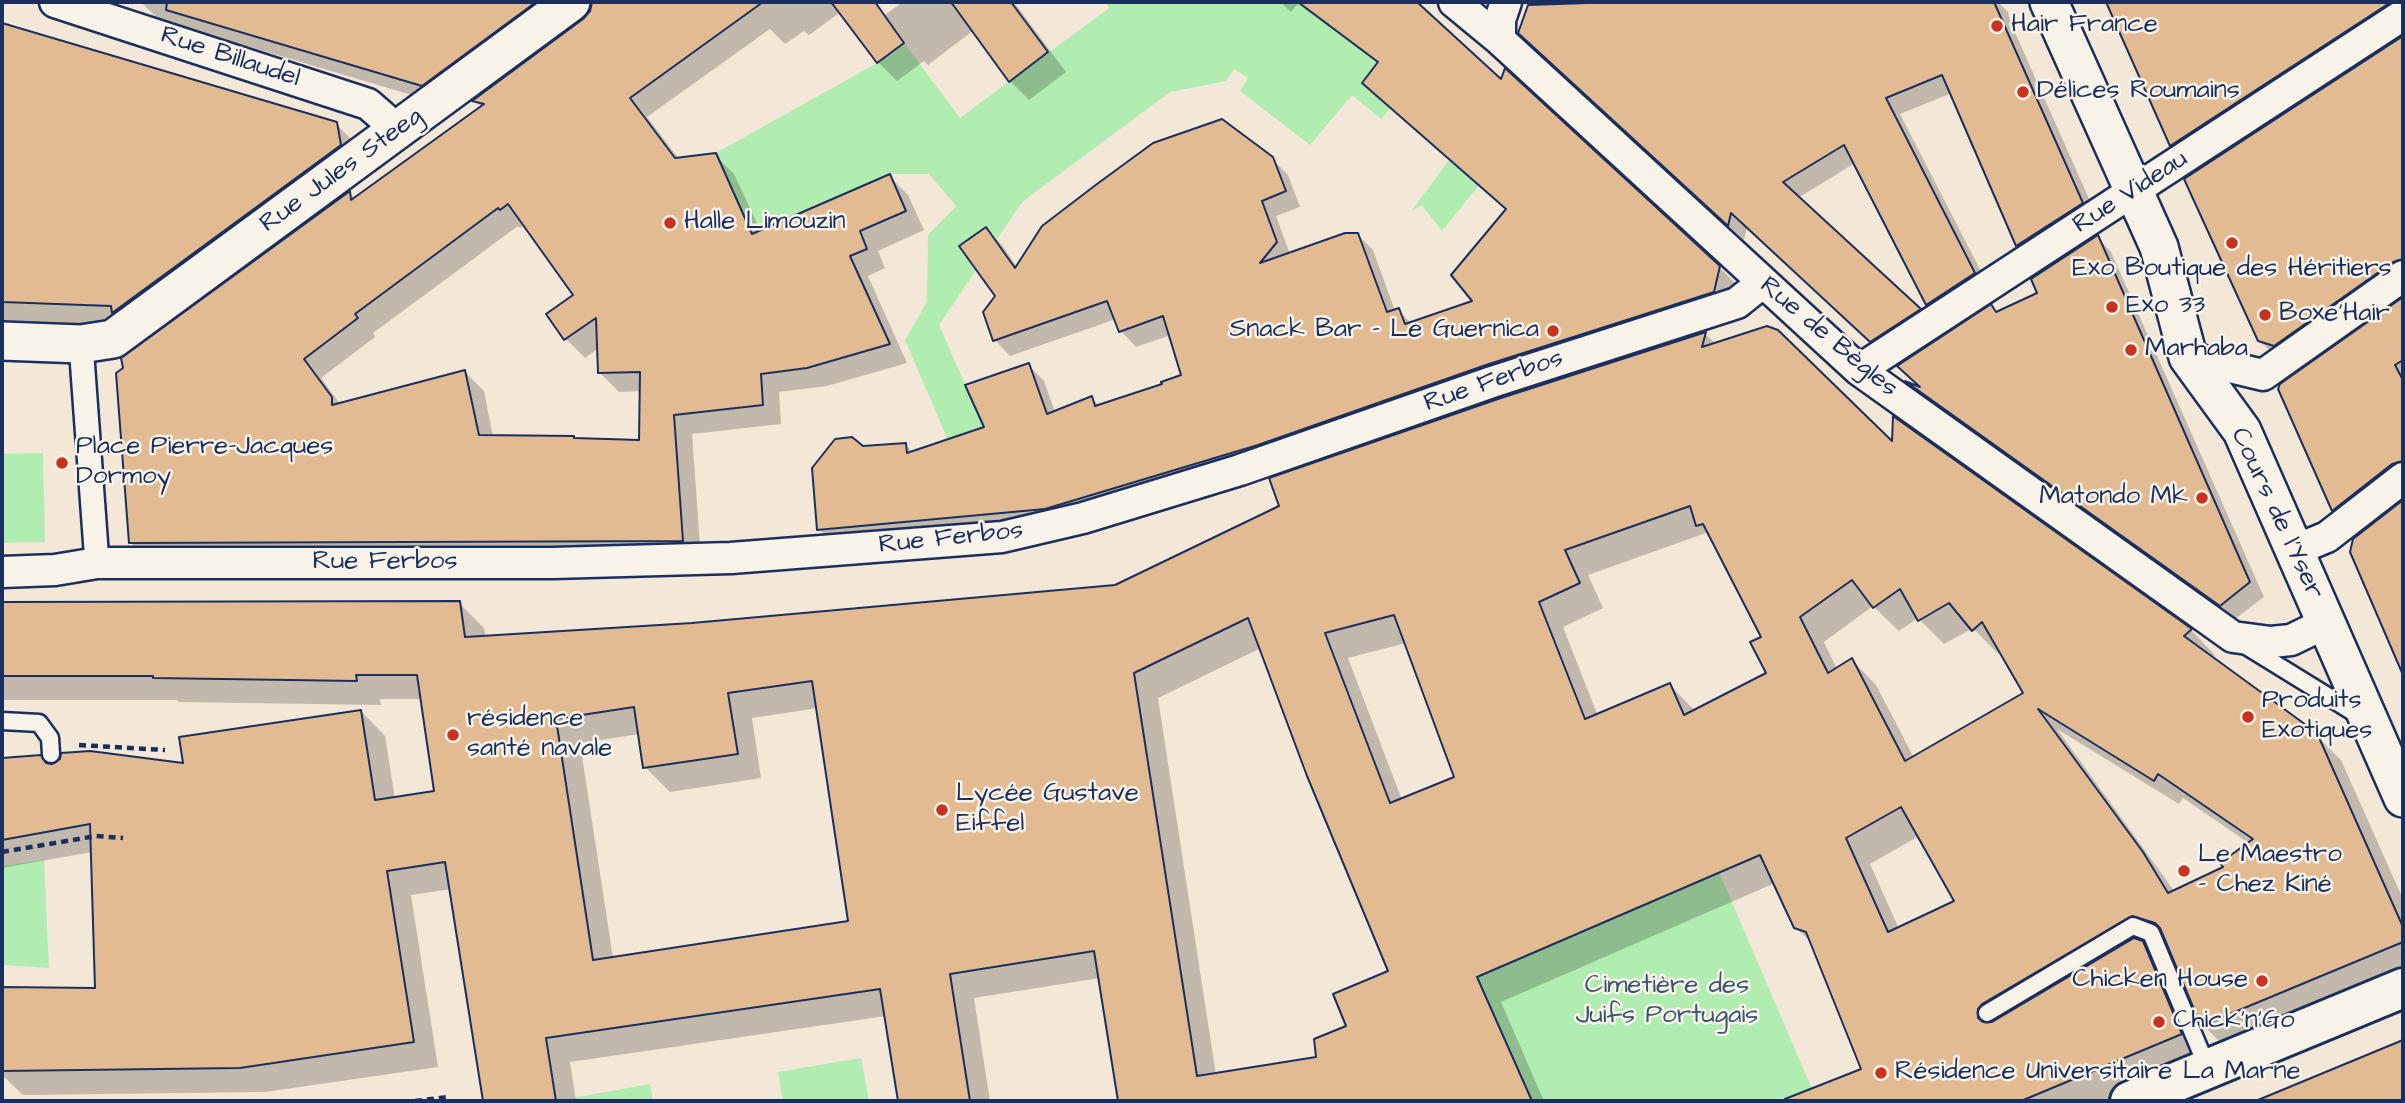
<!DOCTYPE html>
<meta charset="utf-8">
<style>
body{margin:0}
#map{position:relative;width:2405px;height:1103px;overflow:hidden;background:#f3e8d7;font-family:"Architects Daughter",sans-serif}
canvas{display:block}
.frame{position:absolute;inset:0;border:4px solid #1b2f5e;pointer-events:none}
</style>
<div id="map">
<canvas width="2405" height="1103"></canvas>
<div class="frame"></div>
</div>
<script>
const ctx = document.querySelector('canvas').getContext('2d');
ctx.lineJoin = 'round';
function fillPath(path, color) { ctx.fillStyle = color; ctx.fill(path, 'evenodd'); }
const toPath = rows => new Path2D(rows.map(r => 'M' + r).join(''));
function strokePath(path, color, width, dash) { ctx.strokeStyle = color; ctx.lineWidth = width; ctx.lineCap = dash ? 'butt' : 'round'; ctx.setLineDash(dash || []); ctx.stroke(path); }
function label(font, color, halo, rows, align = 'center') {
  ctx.font = font + ' "Architects Daughter",sans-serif'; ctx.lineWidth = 5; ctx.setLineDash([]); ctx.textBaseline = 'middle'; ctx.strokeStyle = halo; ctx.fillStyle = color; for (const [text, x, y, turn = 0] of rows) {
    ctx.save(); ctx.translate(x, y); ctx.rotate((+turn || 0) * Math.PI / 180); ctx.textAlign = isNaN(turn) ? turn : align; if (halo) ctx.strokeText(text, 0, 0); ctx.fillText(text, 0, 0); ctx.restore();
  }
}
const green = toPath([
 [1105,2,1313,2,1379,61,1365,79,1372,86,1417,78,1381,119,1352,95,1310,145,1240,91,1248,78,1234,69,1226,81,1170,92,1022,202,939,325,1021,511,956,459,905,340,927,302,928,235,956,206,929,174,890,174,775,224,797,334,716,153,877,63,904,43,960,118,1109,8],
 [1450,159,1479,185,1442,231,1422,205,1412,210],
 [43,453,45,542,2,543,2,454],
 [44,860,49,968,2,965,2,866],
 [1719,872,1812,1089,1777,1101,1532,1101,1477,977],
 [861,1058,869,1101,783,1101,778,1072],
 [650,1084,653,1101,567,1101,567,1099]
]);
const shadow = toPath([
 [141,2,582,2,442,104,159,20],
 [593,2,836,2,842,11,809,35,804,31,785,44,770,29,647,117,679,159,715,155,734,174,761,232,889,176,908,195,924,230,878,251,885,268,868,276,907,363,827,386,779,392,781,424,692,434,701,559,150,562,131,543,350,193,355,199,482,107,475,101,585,20,592,10],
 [525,225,575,296,566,339,585,358,599,348,600,373,619,392,641,391,641,442,493,437,484,391,465,372,340,404,321,378,375,337,373,333,518,226,520,228],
 [903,2,1014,2,1066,72,1029,100,1010,81,974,30,928,65,924,61,897,81,878,62,858,34],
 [1280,2,1416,2,1502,82,1719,267,1735,283,1729,307,1062,524,835,545,819,529,863,448,905,444,913,453,986,428,1028,365,1044,381,1055,412,1092,398,1099,406,1164,385,1184,376,1171,335,1136,347,1121,331,1116,319,1010,356,995,340,997,296,986,229,1002,245,1017,267,1272,159,1288,175,1300,207,1276,216,1290,254,1357,234,1373,250,1395,311,1398,310,1412,324,1474,302,1508,210,1379,64,1298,4,1291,12],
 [1531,2,1998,2,2008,12,2010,21,2098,219,2033,261,2018,245,1952,93,1900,114,1990,289,1943,320,1928,304,1855,163,1798,198,1935,325,1887,356,1747,227,1744,240,1536,48,1520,32],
 [2108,2,2403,2,2188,162,2172,145],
 [2,25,336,124,357,145,128,326,2,321,2,180,170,211,176,187,2,135],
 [2403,38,2403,283,2277,358,2259,340,2187,179],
 [2097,237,2111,252,2264,597,2235,619,1921,395,1912,386,1925,391,1991,307,1998,313,2039,294],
 [2403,299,2403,486,2351,526,2334,510,2280,389,2282,385],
 [1705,334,1716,344,1893,445,1895,419,2191,630,2215,655,2211,658,2316,735,2341,760,2403,899,2403,977,2228,1050,2203,1025,2168,942,2153,941,2145,946,2167,968,2206,1059,2104,1101,1785,1101,1863,1070,1812,943,1795,927,1775,883,1501,1002,1544,1101,1119,1101,1100,978,974,998,990,1101,899,1101,886,1016,570,1062,576,1101,484,1101,451,889,411,895,438,1067,265,1092,23,1095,2,1075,2,988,97,990,92,852,2,868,2,760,40,757,48,765,185,765,361,711,385,736,395,799,436,792,422,699,380,699,381,705,179,702,177,700,2,700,2,603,459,603,484,628,486,638,693,625,1116,587],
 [1706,533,1713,541,1763,638,1768,674,1695,711,1670,685,1598,716,1563,627,1603,608,1588,575],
 [1873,606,1899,631,1918,618,1944,644,1973,628,1998,654,2001,652,2025,693,1914,758,1876,685,1852,660,1837,669,1824,642],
 [1406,643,1456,778,1402,800,1348,658],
 [1261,648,1391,972,1348,1026,1318,1059,1216,1075,1158,698],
 [818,708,850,922,613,958,580,743,640,734,645,767,670,792,761,778,752,718],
 [2057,729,2179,804,2183,798,2250,844,2225,868,2175,892],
 [1919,836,1956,901,1899,929,1870,864],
 [2403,502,2403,669,2351,552,2355,540],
 [2403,1042,2403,1101,2261,1101]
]);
const building = toPath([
 [167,2,536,2,422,86,166,10,167,2],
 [592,2,763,2,630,98,675,158,716,153,752,234,890,174,906,211,860,231,867,249,850,256,890,344,807,368,761,374,763,405,674,415,683,541,129,543,116,373,123,368,121,358,350,191,351,200,484,104,472,101,583,19,590,11,592,2],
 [508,204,573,295,546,314,564,340,596,318,598,373,640,372,639,440,574,438,574,436,479,435,465,370,332,405,332,397,304,359,358,318,355,314,498,208,500,210,508,204],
 [831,2,875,2,904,43,877,63,831,2],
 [951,2,1011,2,1048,52,1009,82,951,2],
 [1298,2,1417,2,1501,79,1505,68,1720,266,1714,292,1486,365,1258,445,1045,509,817,530,812,468,835,439,852,437,863,446,906,443,907,453,984,427,965,385,1029,363,1047,414,1092,396,1095,406,1162,384,1161,382,1181,375,1163,316,1119,332,1107,301,993,341,983,312,995,296,959,246,986,227,1015,268,1042,226,1097,184,1153,143,1222,119,1273,157,1286,191,1262,201,1277,242,1260,263,1345,233,1358,233,1387,312,1399,308,1405,324,1472,301,1451,275,1506,209,1362,83,1378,62,1298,2],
 [1617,2,1994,2,2083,203,2016,246,1942,75,1886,98,1975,273,1926,305,1844,145,1783,182,1921,309,1870,342,1731,213,1728,226,1518,33,1528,5,1617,2],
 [2106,2,2391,2,2170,146,2106,2],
 [2,23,337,122,341,145,112,313,111,306,2,302,2,23],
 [2403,36,2403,259,2393,262,2274,346,2258,341,2184,179,2403,36],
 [2098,235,2250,582,2220,606,1905,381,1920,387,1897,366,1991,304,1996,312,2037,293,2031,279,2098,235],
 [2403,297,2403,360,2395,365,2403,380,2403,461,2392,464,2332,511,2278,389,2280,384,2403,297],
 [1767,326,1778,330,1892,441,1893,416,2192,629,2184,636,2317,733,2403,927,2403,942,2201,1026,2160,928,2155,923,2132,916,1982,1004,1978,1009,1978,1018,1983,1022,1992,1022,2134,938,2143,941,2182,1034,2021,1101,1785,1101,1785,1099,1861,1069,1806,932,1794,928,1760,855,1477,977,1532,1101,1118,1101,1094,951,950,974,970,1101,898,1101,880,989,546,1038,556,1101,483,1101,445,862,387,871,414,1042,240,1068,2,1071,2,987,95,988,90,824,2,840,2,758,41,755,46,763,52,764,60,759,61,753,90,751,183,763,179,737,361,710,375,800,434,791,417,675,356,675,357,681,153,678,153,676,2,676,2,602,460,601,465,637,692,623,1115,585,1279,506,1269,478,1498,399,1706,332,1702,347,1767,326],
 [1690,506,1696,526,1703,524,1761,637,1750,642,1766,673,1684,715,1670,683,1585,719,1539,602,1580,583,1565,550,1690,506],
 [1852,580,1873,608,1900,589,1918,621,1949,603,1972,631,1982,622,2023,693,1905,761,1852,658,1828,673,1800,617,1852,580],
 [1394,615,1454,777,1390,803,1325,633,1394,615],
 [1248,618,1307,776,1388,971,1333,994,1346,1026,1314,1039,1316,1057,1197,1076,1134,673,1248,618],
 [812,681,848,921,593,960,556,719,634,707,643,768,738,754,728,693,812,681],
 [2038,709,2154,781,2158,774,2253,839,2220,863,2223,867,2168,893,2143,852,2038,709],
 [1901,807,1954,901,1888,932,1846,838,1901,807],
 [2403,500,2403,675,2350,552,2353,539,2403,500],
 [2403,1040,2403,1101,2258,1101,2258,1100,2403,1040]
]);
const path = toPath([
 [79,745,165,750],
 [2,852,96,836,123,838],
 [415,1101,448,1097]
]);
const service = toPath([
 [2243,644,2358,715],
 [2,721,39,723,50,738,51,754],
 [1987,1013,2133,926,2151,933,2208,1069]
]);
const pedestrian = toPath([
 [81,344,97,563]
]);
const minor = toPath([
 [55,2,368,104,383,117,393,133],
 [1454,2,1500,40,1859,370,2233,637,2271,642,2291,640,2326,623],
 [1500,40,1500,20,1506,2],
 [2188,357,2263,375,2403,276],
 [1859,370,2403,15],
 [2293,551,2327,537,2403,478],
 [2,572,55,570,97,563,553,563,731,558,1002,537,1083,518,1240,470,1492,382,1737,303,1762,283]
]);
const tertiary = toPath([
 [2049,2,2159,247,2188,357,2242,431,2403,798],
 [2,341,81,344,113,339,571,2]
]);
const secondary = toPath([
 [2130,1101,2403,988]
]);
const markers = [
 [1997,26,7,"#c8321e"],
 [2023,92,7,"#c8321e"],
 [670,223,7,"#c8321e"],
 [2232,243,7,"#c8321e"],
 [2112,307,7,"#c8321e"],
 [2265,315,7,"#c8321e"],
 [1553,331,7,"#c8321e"],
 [2131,350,7,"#c8321e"],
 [62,463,7,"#c8321e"],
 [2202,498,7,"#c8321e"],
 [2248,717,7,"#c8321e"],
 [453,735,7,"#c8321e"],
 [942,810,7,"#c8321e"],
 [2184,871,7,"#c8321e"],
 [2262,981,7,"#c8321e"],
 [2159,1022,7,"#c8321e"],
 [1881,1073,7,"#c8321e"]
];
const poiNames = [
 ["Hair France",2011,26],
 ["Délices Roumains",2037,92],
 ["Halle Limouzin",684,223],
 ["Exo Boutique des Héritiers",2232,270,"center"],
 ["Exo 33",2126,307],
 ["Boxe'Hair",2279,315],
 ["Snack Bar - Le Guernica",1539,331,"right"],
 ["Marhaba",2145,350],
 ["Place Pierre-Jacques",76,448],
 ["Dormoy",76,478],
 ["Matondo Mk",2188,498,"right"],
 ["Produits",2262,702],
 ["Exotiques",2262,732],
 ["résidence",467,720],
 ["santé navale",467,750],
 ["Lycée Gustave",956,795],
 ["Eiffel",956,825],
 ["Le Maestro",2198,856],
 ["- Chez Kiné",2198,886],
 ["Chicken House",2248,981,"right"],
 ["Chick'n'Go",2173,1022],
 ["Résidence Universitaire La Marne",1895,1073]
];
const streetNames = [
 ["Rue Billaudel",230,58,18],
 ["Rue Jules Steeg",342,171,-36],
 ["Rue Videau",2131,193,-33],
 ["Rue de Bègles",1828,338,40],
 ["Rue Ferbos",1494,382,-19],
 ["Cours de l'Yser",2276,514,65],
 ["Rue Ferbos",951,539,-6],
 ["Rue Ferbos",385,563]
];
const parkNames = [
 ["Cimetière des",1667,987],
 ["Juifs Portugais",1667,1017]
];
fillPath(green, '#b1ecb1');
fillPath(shadow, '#0003');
fillPath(building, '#e3bb93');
strokePath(building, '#1b2f5e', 2);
strokePath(service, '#1b2f5e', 21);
strokePath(pedestrian, '#1b2f5e', 28);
strokePath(minor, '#1b2f5e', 35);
strokePath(tertiary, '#1b2f5e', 42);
strokePath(secondary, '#1b2f5e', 44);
strokePath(path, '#1b2f5e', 4.5, [7, 5]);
strokePath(service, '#f7f3e8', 16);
strokePath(pedestrian, '#f7f3e8', 23);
strokePath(minor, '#f7f3e8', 30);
strokePath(tertiary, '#f7f3e8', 37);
strokePath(secondary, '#f7f3e8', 38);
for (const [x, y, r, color] of markers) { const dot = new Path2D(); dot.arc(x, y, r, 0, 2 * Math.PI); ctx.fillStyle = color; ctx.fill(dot); strokePath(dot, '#f7f3e8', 2.5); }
label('26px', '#1b2f5e', '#f7f3e8', poiNames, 'left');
label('26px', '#1b2f5e', '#f7f3e8', streetNames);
label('26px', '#39556f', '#f7f3e8', parkNames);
</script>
